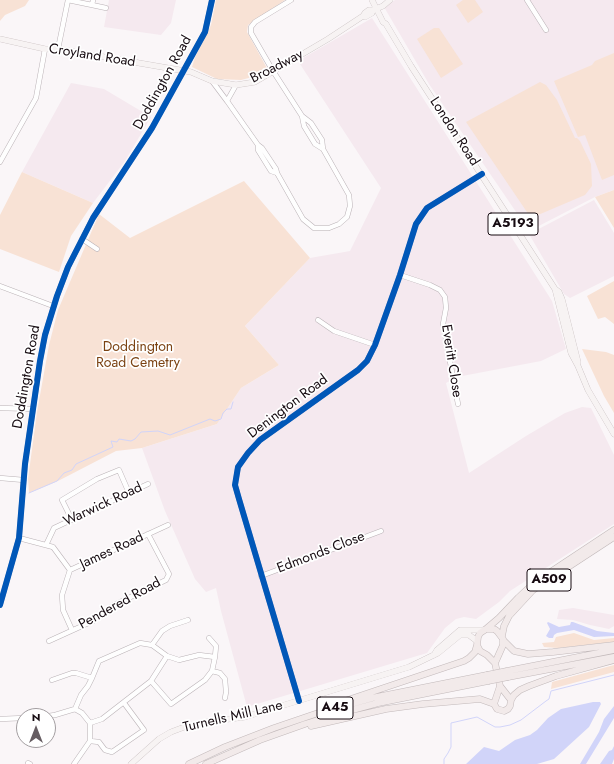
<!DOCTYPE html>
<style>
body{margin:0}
#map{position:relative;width:614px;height:764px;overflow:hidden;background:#faf6f8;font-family:Jost,sans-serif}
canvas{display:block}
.north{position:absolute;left:16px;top:708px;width:40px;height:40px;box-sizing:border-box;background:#fff;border:1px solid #a29da0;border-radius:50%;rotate:0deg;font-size:11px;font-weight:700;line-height:16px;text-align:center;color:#160b11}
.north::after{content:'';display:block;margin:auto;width:14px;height:18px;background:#665d62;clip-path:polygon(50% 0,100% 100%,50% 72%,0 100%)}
</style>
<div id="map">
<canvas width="614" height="764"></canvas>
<div class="north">N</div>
</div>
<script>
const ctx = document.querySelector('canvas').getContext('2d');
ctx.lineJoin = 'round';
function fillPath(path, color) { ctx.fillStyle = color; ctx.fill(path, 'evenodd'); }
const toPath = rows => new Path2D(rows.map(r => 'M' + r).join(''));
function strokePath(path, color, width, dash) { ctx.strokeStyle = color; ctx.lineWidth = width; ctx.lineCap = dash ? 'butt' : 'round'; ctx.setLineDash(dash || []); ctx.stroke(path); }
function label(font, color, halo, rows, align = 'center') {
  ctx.font = font + ' Jost,sans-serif'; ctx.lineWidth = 3.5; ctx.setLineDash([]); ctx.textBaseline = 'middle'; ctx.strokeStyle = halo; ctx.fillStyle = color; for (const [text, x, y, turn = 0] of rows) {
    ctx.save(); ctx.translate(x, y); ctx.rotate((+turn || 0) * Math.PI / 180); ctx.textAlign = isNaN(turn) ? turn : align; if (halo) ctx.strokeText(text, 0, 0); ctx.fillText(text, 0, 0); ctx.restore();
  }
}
const built = toPath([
 [109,0,176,0,171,23,161,35,104,27],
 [395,0,614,0,614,190,595,197,529,231,429,84,384,7],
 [372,18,552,301,566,349,541,361,457,377,446,383,469,473,526,436,565,413,582,407,591,408,614,455,614,524,510,591,499,602,476,619,464,617,456,619,445,628,427,653,247,707,221,611,216,588,206,592,195,579,165,511,142,448,217,424,241,388,279,365,245,326,310,258,350,251,381,188,298,61],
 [71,83,104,89,151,117,125,161,93,203,22,172],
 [594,200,614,233,614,276,570,298,564,294,529,234],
 [573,608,614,615,614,626,609,629,590,625,573,620,557,619,559,610]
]);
const green = toPath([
 [0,0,29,0,25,6,5,15,0,21],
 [216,0,285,0,248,25,247,32,268,70,260,75,241,80,217,79,192,67,195,57,211,25],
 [463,0,475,0,483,12,468,23,456,5],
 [434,28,439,28,463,64,441,78,417,39],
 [614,53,614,175,602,180,585,135,578,137,554,81,592,65,595,61],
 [540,82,546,85,557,100,575,138,577,138,580,141,591,164,592,186,585,195,531,218,466,122],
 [22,172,93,203,71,236,59,272,0,249,0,215],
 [244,181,310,258,245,326,279,365,241,388,217,424,142,448,116,451,58,481,29,493,28,479,37,412,49,345,58,310,99,214,130,238],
 [614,190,614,228,595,197],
 [614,281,614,324,605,317,598,319,587,296],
 [582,349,606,352,614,355,614,413,604,396],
 [574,633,594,640,614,638,614,642,558,648,544,647,542,643,554,642,556,637],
 [614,665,614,672,551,689,552,682]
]);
const water = toPath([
 [548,622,559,627,570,625,571,622,573,622,597,631,614,633,614,636,594,637,574,630,557,633,554,635,553,638,549,638,546,636,550,629,547,623],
 [593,702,600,702,601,704,589,727,554,759,537,764,466,764,484,747,499,751,515,740,530,735,537,730,548,718,561,709],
 [614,706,614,718,586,764,580,764,599,732,604,719],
 [614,746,614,759,612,764,600,764,609,751,612,750]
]);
const stream = toPath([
 [29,493,57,481,64,473,72,470,76,464,113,447,111,441,117,442,119,439,131,441,135,439,141,432,158,431,170,435,210,419,215,421,221,419,223,413,227,409,231,409,233,402],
 [444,764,444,759,448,753,451,747,451,723,477,717,495,727,500,727,510,725,521,720,546,701,549,699,551,691,614,675]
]);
const minor = toPath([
 [68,0,92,5,93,0],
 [527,0,546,30],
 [92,5,106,8],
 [58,49,68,0],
 [212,81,227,101],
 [236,85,227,101,258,145,262,148,276,169,277,173,303,219,314,228,329,228,339,224,347,217,350,206,349,195,323,149,322,140,311,123,302,116,273,71,251,33,251,27,255,22,291,0],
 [302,116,304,126,315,144,323,149],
 [258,145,258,150,271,171,277,173],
 [0,162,36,98,45,49],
 [82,239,97,249],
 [400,275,430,285,440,290,445,297,446,308,443,324,458,404],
 [0,286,53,306],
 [318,320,334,331,375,345],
 [0,408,33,409],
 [0,478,24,480],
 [72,520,62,500,97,479,119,470,129,493],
 [19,538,53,547,70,570,168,525],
 [46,545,54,528,148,484],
 [70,570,62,595,63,610,72,630],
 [261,576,381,531],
 [0,605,19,538,25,464,40,361,45,335,57,296,68,267,93,218,152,128,200,41,205,32,212,0],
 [49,641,93,621,114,605,166,580,169,574,148,534],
 [152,645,162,631,170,626,188,620],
 [212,671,220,673,225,679,226,692,225,698],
 [52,680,72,673,76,673,92,678],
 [151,681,167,656],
 [299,701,239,499,235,485,238,467,248,453,260,440,358,370,367,361,375,345,400,275,416,224,427,208,482,174],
 [48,716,55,715,75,709,81,695,88,686,92,678,99,661,140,643,152,645,167,656,179,660,199,655,215,657],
 [0,719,24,718],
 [90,723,102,719,151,681,171,704,205,680,212,671,215,657,216,646,209,638],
 [90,741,99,742,105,750,112,752,144,730,124,703],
 [28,763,30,764],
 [74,764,90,741,90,723,82,713,75,709]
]);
const major = toPath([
 [372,0,383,22,386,24,411,66,555,289,571,353,578,366,588,390,614,434],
 [363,16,365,13,369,10,373,10],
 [0,39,45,49,58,49,191,72,212,81,236,85,255,82,328,39,363,16,365,17,372,13,373,10,383,6,390,0],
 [555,289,559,292,562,299,578,362],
 [434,655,437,650,460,630,484,630],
 [131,764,159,739,171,732,187,726,206,722,245,717,409,667,438,653,460,635,469,635,477,641]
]);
const highway = toPath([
 [486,629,499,618,518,598,534,583,614,530],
 [502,636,504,626,509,616,533,590,614,537],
 [504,641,514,651,528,654,553,652,614,645],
 [495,663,503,645,503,639,497,631,494,629,486,629,480,633,478,637,477,645,480,651,487,655,495,663,500,686,494,704,497,709,504,711,508,709,510,706,511,700,500,686],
 [507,671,614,650],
 [508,677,614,657],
 [511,700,514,695,520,690,529,686,556,676,614,660],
 [327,707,464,661,469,658,475,652,477,645],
 [311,726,386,709,423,704,480,699,494,704],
 [189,764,225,747,274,728,318,713,372,698,487,675],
 [206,764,260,740,305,724,341,713,378,703,488,681]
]);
const highwayBridge = toPath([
 [487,675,507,671],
 [488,681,508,677]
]);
const cycleway = toPath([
 [0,605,19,538,25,464,40,361,45,335,57,296,68,267,93,218,152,128,200,41,205,32,212,0],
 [299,701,239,499,235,485,238,467,248,453,260,440,358,370,367,361,375,345,400,275,416,224,427,208,482,174]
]);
const shields = [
 [513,224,50],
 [549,580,44],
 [335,708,36]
];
const shieldNames = [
 ["A5193",513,224],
 ["A509",549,580],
 ["A45",335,708]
];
const streetNames = [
 ["Croyland Road",92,56,9],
 ["Broadway",277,67,-27],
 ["Doddington Road",163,83,-61],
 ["London Road",454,132,57],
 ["Everitt Close",451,361,81],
 ["Doddington Road",27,377,-80],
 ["Denington Road",288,407,-37],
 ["Warwick Road",103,505,-25],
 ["James Road",112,551,-25],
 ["Edmonds Close",321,553,-21],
 ["Pendered Road",120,604,-29],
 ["Turnells Mill Lane",233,717,-13]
];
const parkNames = [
 ["Doddington",138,348],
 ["Road Cemetry",138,364]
];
fillPath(built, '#f5e9ef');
fillPath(green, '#f8e2d5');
fillPath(water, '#d1d4f9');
strokePath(stream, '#d1d4f9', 1);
strokePath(minor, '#bab2b6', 5.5);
strokePath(major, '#c2b9ba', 6);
strokePath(highway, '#c2b9ba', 7);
strokePath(minor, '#fefefe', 4.5);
strokePath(major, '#f7f3f3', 5.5);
strokePath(highway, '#f2eaea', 6);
strokePath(highwayBridge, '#c2b9ba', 7, []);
strokePath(highwayBridge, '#f2eaea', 6);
strokePath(cycleway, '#0057b8', 6);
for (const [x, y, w] of shields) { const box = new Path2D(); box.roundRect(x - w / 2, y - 11, w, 22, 3); ctx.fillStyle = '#fff'; ctx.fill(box); strokePath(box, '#160b11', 1); }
label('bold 13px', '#160b11', null, shieldNames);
label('14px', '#160b11', '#fff', streetNames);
label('14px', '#7c4313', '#fff', parkNames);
</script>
